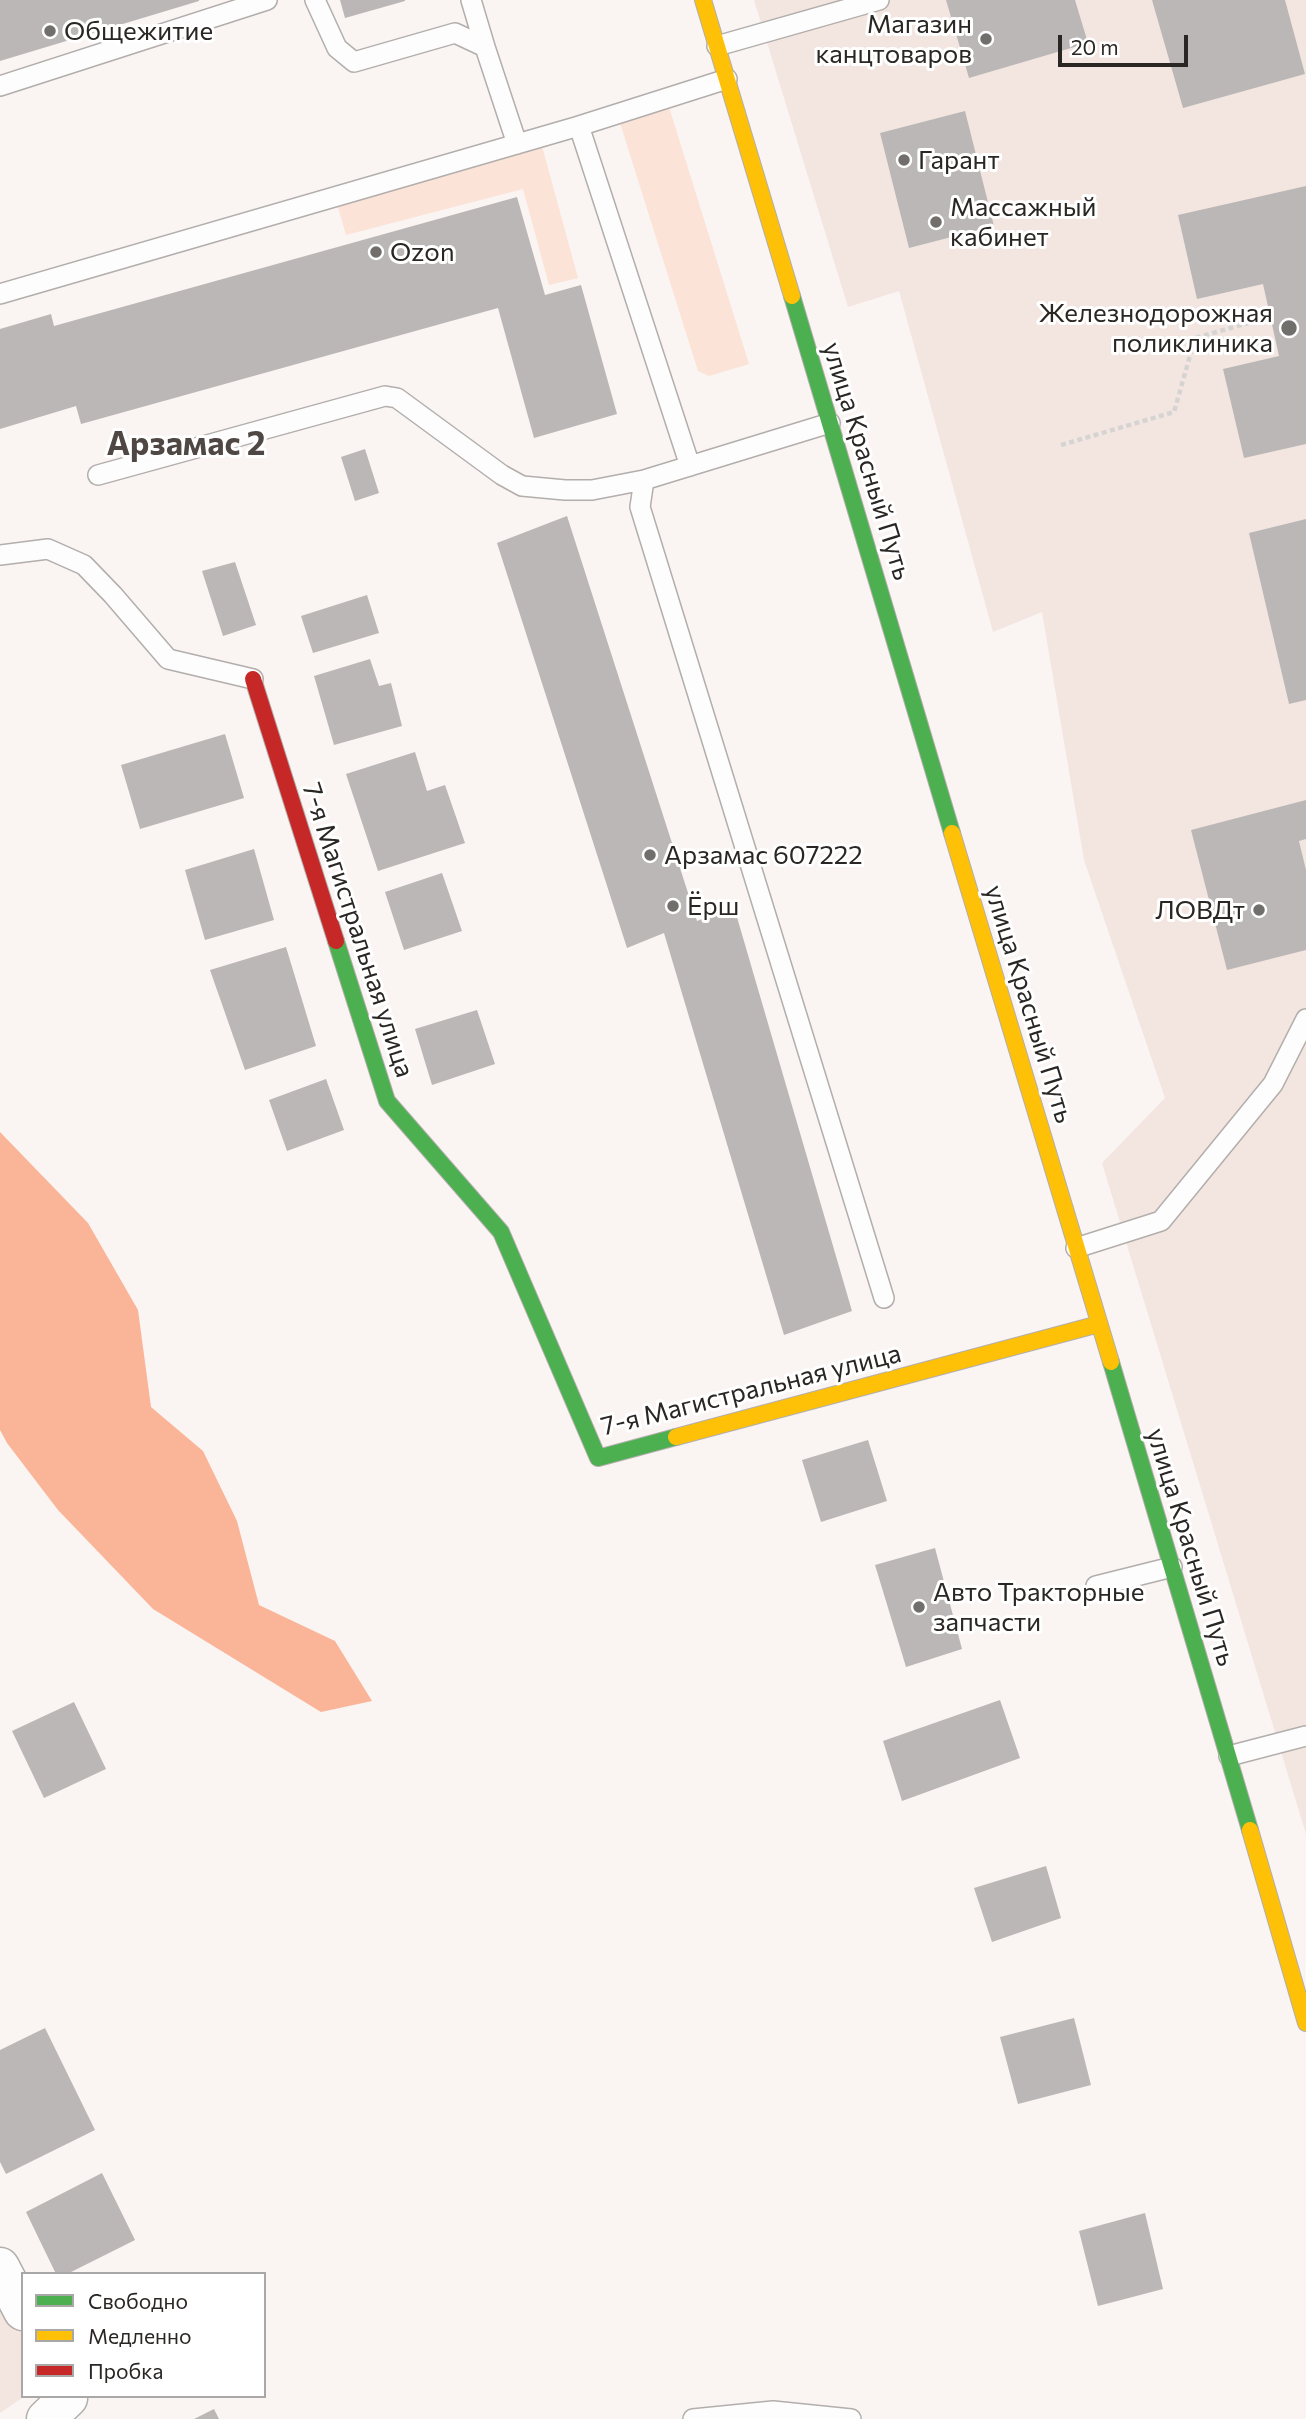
<!DOCTYPE html>
<meta charset="utf-8">
<style>
body{margin:0}
#map{position:relative;width:1306px;height:2419px;overflow:hidden;background:#faf4f2;font-family:Commissioner,sans-serif}
canvas{display:block}
.legend{position:absolute;left:21px;top:2272px;width:245px;height:126px;box-sizing:border-box;background:#fff;border:2px solid #a9a8a7;margin:0;padding:9px 12px;list-style:none;font-size:21px;color:#292624}
.legend li{display:flex;align-items:center;gap:14px;height:35px}
.legend b{width:35px;border:2px solid #a9a8a7}
.scale{position:absolute;left:1058px;top:35px;width:130px;height:32px;box-sizing:border-box;border:4px solid #292624;border-top:0;padding-left:9px;font-size:21px;line-height:24px;white-space:nowrap;color:#292624;-webkit-text-stroke:5px #fff;paint-order:stroke}
</style>
<div id="map">
<canvas width="1306" height="2419"></canvas>
<ul class="legend">
<li><b style="height:9px;background:#4caf50"></b>Свободно</li>
<li><b style="height:9px;background:#ffc107"></b>Медленно</li>
<li><b style="height:9px;background:#c62828"></b>Пробка</li>
</ul>
<div class="scale">20 m</div>
</div>
<script>
const ctx = document.querySelector('canvas').getContext('2d');
ctx.lineJoin = 'round';
function fillPath(path, color) { ctx.fillStyle = color; ctx.fill(path, 'evenodd'); }
const toPath = rows => new Path2D(rows.map(r => 'M' + r).join(''));
function strokePath(path, color, width, dash) { ctx.strokeStyle = color; ctx.lineWidth = width; ctx.lineCap = dash ? 'butt' : 'round'; ctx.setLineDash(dash || []); ctx.stroke(path); }
function label(font, color, halo, rows, align = 'center') {
  ctx.font = font + ' Commissioner,sans-serif'; ctx.lineWidth = 6; ctx.setLineDash([]); ctx.textBaseline = 'middle'; ctx.strokeStyle = halo; ctx.fillStyle = color; for (const [text, x, y, turn = 0] of rows) {
    ctx.save(); ctx.translate(x, y); ctx.rotate((+turn || 0) * Math.PI / 180); ctx.textAlign = isNaN(turn) ? turn : align; if (halo) ctx.strokeText(text, 0, 0); ctx.fillText(text, 0, 0); ctx.restore();
  }
}
const built = toPath([
 [754,0,1306,0,1306,1834,1102,1163,1165,1098,1084,860,1042,612,993,632,899,291,848,307],
 [0,2287,23,2323,23,2396,25,2396,0,2413]
]);
const green = toPath([
 [669,107,749,364,709,376,698,371,620,123],
 [542,146,578,278,549,285,523,189,346,235,337,204]
]);
const water = toPath([
 [0,1132,88,1223,138,1310,151,1407,203,1451,237,1521,259,1605,335,1641,372,1701,321,1712,153,1609,58,1510,7,1443,0,1430]
]);
const building = toPath([
 [0,0,199,0,199,1,0,61],
 [340,0,405,0,405,1,345,18],
 [946,0,1075,0,1088,43,969,78],
 [1152,0,1285,0,1305,74,1183,108],
 [965,111,994,226,909,248,880,133],
 [1306,186,1306,444,1244,458,1223,369,1279,356,1263,284,1197,299,1178,215],
 [517,197,545,295,581,285,617,414,534,438,498,308,81,424,76,406,0,429,0,329,51,314,54,326],
 [365,449,379,493,355,501,341,457],
 [567,516,697,921,734,907,852,1311,784,1335,664,933,627,948,497,543],
 [1306,519,1306,700,1289,704,1249,533],
 [235,562,256,625,223,636,202,571],
 [367,595,379,633,313,653,301,616],
 [370,659,379,686,391,683,402,726,334,745,314,676],
 [225,734,244,798,140,829,121,765],
 [415,752,427,791,445,785,465,843,378,871,346,774],
 [1306,800,1306,839,1299,841,1306,870,1306,950,1227,970,1191,830],
 [254,849,274,920,205,940,185,870],
 [442,873,462,931,404,950,385,892],
 [286,947,316,1046,245,1070,210,970],
 [477,1010,495,1064,432,1085,415,1029],
 [326,1079,344,1130,287,1151,269,1100],
 [868,1440,887,1501,821,1522,802,1460],
 [935,1548,962,1649,906,1667,875,1565],
 [1000,1700,1020,1758,902,1801,883,1741],
 [74,1702,106,1769,44,1798,12,1731],
 [1046,1866,1061,1918,992,1942,974,1888],
 [1074,2018,1091,2085,1018,2104,1000,2037],
 [45,2028,95,2130,6,2174,0,2162,0,2050],
 [102,2173,135,2240,67,2274,56,2274,26,2212],
 [1145,2213,1163,2289,1098,2306,1079,2231],
 [214,2409,219,2419,194,2419]
]);
const path = toPath([
 [1061,445,1174,412,1195,338,1252,322]
]);
const lane = toPath([
 [315,0,337,48,354,62,455,33,485,47,517,144],
 [471,0,485,47],
 [717,46,879,0],
 [0,86,267,0],
 [579,126,690,466],
 [0,294,579,126,727,79],
 [830,423,644,480,640,507,884,1298],
 [98,475,385,396,397,398,502,475,522,486,565,490,592,490,644,480],
 [0,555,48,549,84,565,113,595,168,659,253,679],
 [1076,1248,1161,1221,1273,1084,1306,1019],
 [1096,1586,1172,1567],
 [1229,1756,1306,1736],
 [693,2419,773,2411,851,2419]
]);
const street = toPath([
 [0,2267,23,2311],
 [46,2419,68,2398,67,2396]
]);
const fast = toPath([
 [792,296,952,833],
 [336,941,387,1101,501,1232,598,1458,676,1437],
 [1111,1362,1250,1830]
]);
const slow = toPath([
 [703,0,792,296],
 [952,833,1111,1362],
 [676,1437,1099,1324],
 [1250,1830,1306,2023]
]);
const jam = toPath([
 [253,679,336,941]
]);
const markers = [
 [50,31,7,"#726e6c"],
 [986,39,7,"#726e6c"],
 [904,160,7,"#726e6c"],
 [936,222,7,"#726e6c"],
 [376,252,7,"#726e6c"],
 [1289,328,9,"#726e6c"],
 [650,855,7,"#726e6c"],
 [673,906,7,"#726e6c"],
 [1259,910,7,"#726e6c"],
 [919,1607,7,"#726e6c"]
];
const poiNames = [
 ["Магазин",972,24,"right"],
 ["канцтоваров",972,54,"right"],
 ["Общежитие",64,31],
 ["Гарант",918,160],
 ["Массажный",950,207],
 ["кабинет",950,237],
 ["Ozon",390,252],
 ["Железнодорожная",1273,313,"right"],
 ["поликлиника",1273,343,"right"],
 ["Арзамас 607222",664,855],
 ["Ёрш",687,906],
 ["ЛОВДт",1245,910,"right"],
 ["Авто Тракторные",933,1592],
 ["запчасти",933,1622]
];
const streetNames = [
 ["улица Красный Путь",867,461,73],
 ["7-я Магистральная улица",358,930,72],
 ["улица Красный Путь",1029,1004,73],
 ["7-я Магистральная улица",751,1390,-14],
 ["улица Красный Путь",1191,1547,73]
];
const districtNames = [
 ["Арзамас 2",186,444]
];
fillPath(built, '#f3e6e1');
fillPath(green, '#fce3d8');
fillPath(water, '#fab598');
fillPath(building, '#bbb7b6');
strokePath(lane, '#b2aeac', 22);
strokePath(street, '#b2aeac', 41);
strokePath(fast, '#b2aeac', 18);
strokePath(slow, '#b2aeac', 18);
strokePath(jam, '#b2aeac', 18);
strokePath(path, '#d5d4d3', 4.5, [5, 3.5]);
strokePath(lane, '#fefdfd', 19);
strokePath(street, '#fefdfd', 38);
strokePath(fast, '#4caf50', 16);
strokePath(slow, '#ffc107', 16);
strokePath(jam, '#c62828', 16);
for (const [x, y, r, color] of markers) { const dot = new Path2D(); dot.arc(x, y, r, 0, 2 * Math.PI); ctx.fillStyle = color; ctx.fill(dot); strokePath(dot, '#fff', 2.5); }
label('26px', '#292624', '#fff', poiNames, 'left');
label('26px', '#292624', '#fff', streetNames);
label('bold 33px', '#4f4744', '#fff', districtNames);
</script>
